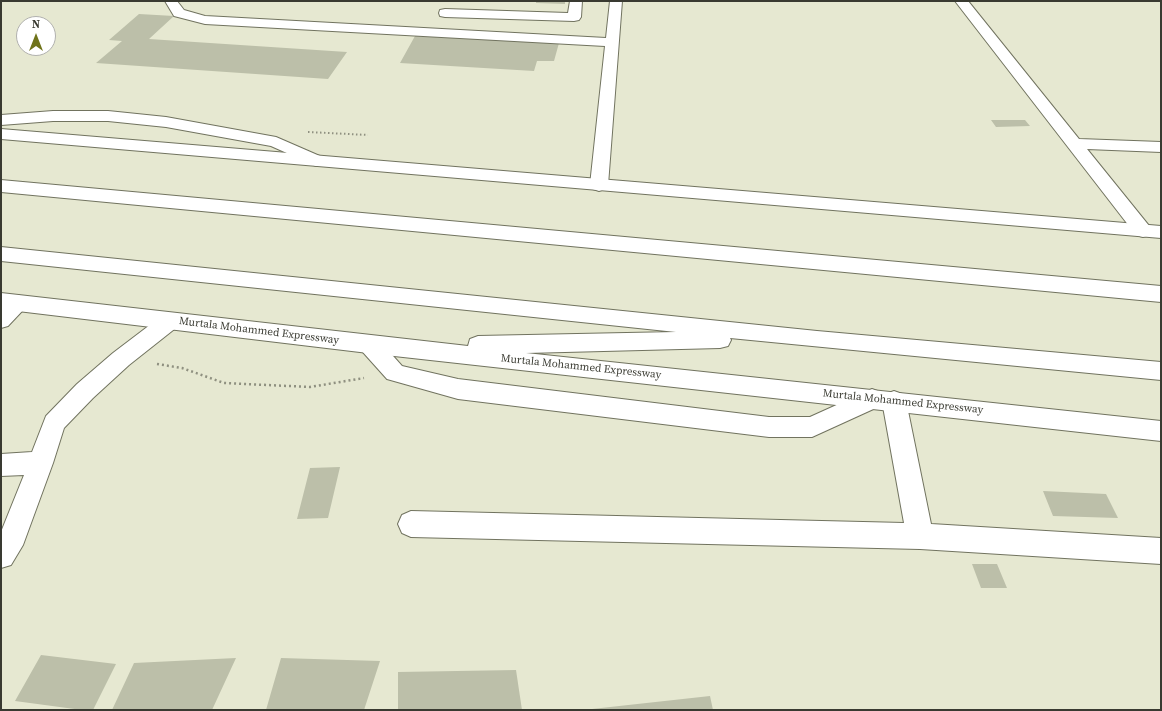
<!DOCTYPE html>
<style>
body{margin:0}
#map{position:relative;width:1162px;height:711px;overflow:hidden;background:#e6e8d1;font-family:"Source Serif 4",serif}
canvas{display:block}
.frame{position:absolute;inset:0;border:2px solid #393a31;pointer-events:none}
.north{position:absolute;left:16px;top:16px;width:40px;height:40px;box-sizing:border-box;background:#fff;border:1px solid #b0b0ad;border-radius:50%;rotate:0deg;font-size:11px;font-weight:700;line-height:16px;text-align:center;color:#393a31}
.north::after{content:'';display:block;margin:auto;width:14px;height:18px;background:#6f731a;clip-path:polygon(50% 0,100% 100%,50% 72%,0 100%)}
</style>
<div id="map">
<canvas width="1162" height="711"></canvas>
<div class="frame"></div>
<div class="north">N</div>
</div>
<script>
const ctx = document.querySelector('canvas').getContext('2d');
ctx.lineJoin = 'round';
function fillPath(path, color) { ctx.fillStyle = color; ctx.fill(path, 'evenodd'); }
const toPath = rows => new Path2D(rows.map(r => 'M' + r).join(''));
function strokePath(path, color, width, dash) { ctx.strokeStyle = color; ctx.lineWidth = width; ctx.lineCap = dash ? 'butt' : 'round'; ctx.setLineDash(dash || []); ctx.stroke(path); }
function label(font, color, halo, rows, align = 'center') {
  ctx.font = font + ' "Source Serif 4",serif'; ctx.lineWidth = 4; ctx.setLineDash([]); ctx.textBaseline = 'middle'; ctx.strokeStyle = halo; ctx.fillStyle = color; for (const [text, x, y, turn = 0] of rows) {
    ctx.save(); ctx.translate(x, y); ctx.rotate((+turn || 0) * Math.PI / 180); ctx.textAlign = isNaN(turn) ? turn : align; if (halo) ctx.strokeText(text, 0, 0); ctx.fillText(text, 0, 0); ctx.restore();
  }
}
const building = toPath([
 [536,1,565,1,565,4,536,3],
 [139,14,174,16,149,39,347,52,328,79,96,63,122,41,109,40],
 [415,36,559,43,554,61,537,61,534,71,400,63],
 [991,120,1025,120,1030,126,996,127],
 [340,467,328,518,297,519,310,468],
 [1043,491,1106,494,1118,518,1053,516],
 [972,564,997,564,1007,588,981,588],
 [41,655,116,664,93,710,82,710,15,701],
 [236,658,212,710,112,710,134,663],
 [281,658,380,661,364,710,266,710],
 [516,670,522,710,398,710,398,672],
 [710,696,713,710,592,710,592,709]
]);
const pathFar1 = toPath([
 [308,132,368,135]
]);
const path = toPath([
 [157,364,182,368,224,383,310,387,364,378]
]);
const minor = toPath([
 [165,1,177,1,184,10,205,16,606,38,610,1,622,1,608,185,605,189,599,191,593,189,590,185,605,46,205,24,174,16,165,1],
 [570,1,582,1,581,17,579,20,574,21,445,17,440,16,439,13,440,10,445,9,568,13,570,1],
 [955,1,968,1,1079,139,1161,142,1161,152,1087,149,1150,227,1152,231,1150,235,1143,237,1136,235,955,1],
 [53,111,108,111,166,117,276,137,322,157,324,161,322,165,316,166,271,146,166,127,108,121,53,121,1,125,1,115,53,111],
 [18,295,25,298,28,303,25,308,8,326,1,328,1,307,11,298,18,295],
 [170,313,177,315,181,321,177,327,129,365,93,398,64,428,53,463,23,545,11,565,1,568,1,532,24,475,1,476,1,454,32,452,46,416,77,384,113,353,163,315,170,313],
 [369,335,377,338,402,366,458,379,769,417,810,417,872,389,880,392,883,399,886,394,894,391,902,394,906,401,931,524,1161,538,1161,564,920,549,411,537,402,533,398,524,402,515,411,511,904,523,882,401,880,406,812,437,769,437,458,399,387,379,361,350,358,344,361,338,369,335]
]);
const highway = toPath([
 [1,129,1161,226,1161,238,1,139,1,129],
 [1,180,1161,286,1161,302,1,192,1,180],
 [1,247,817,331,1161,362,1161,380,730,338,731,340,728,346,720,348,526,353,1161,421,1161,441,385,355,1,309,1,293,468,346,470,339,478,336,676,332,1,261,1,247]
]);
const streetNames = [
 ["Murtala Mohammed Expressway",259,331,7],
 ["Murtala Mohammed Expressway",581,367,6],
 ["Murtala Mohammed Expressway",903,402,6]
];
fillPath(building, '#bcbfa9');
strokePath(minor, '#71735f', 2);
strokePath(highway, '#71735f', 2);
strokePath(pathFar1, '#8f9080', 2, [1.5, 2.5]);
strokePath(path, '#8f9080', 2.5, [2, 3]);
fillPath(minor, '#fff');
fillPath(highway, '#fff');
label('11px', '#393a31', '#fff', streetNames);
</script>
